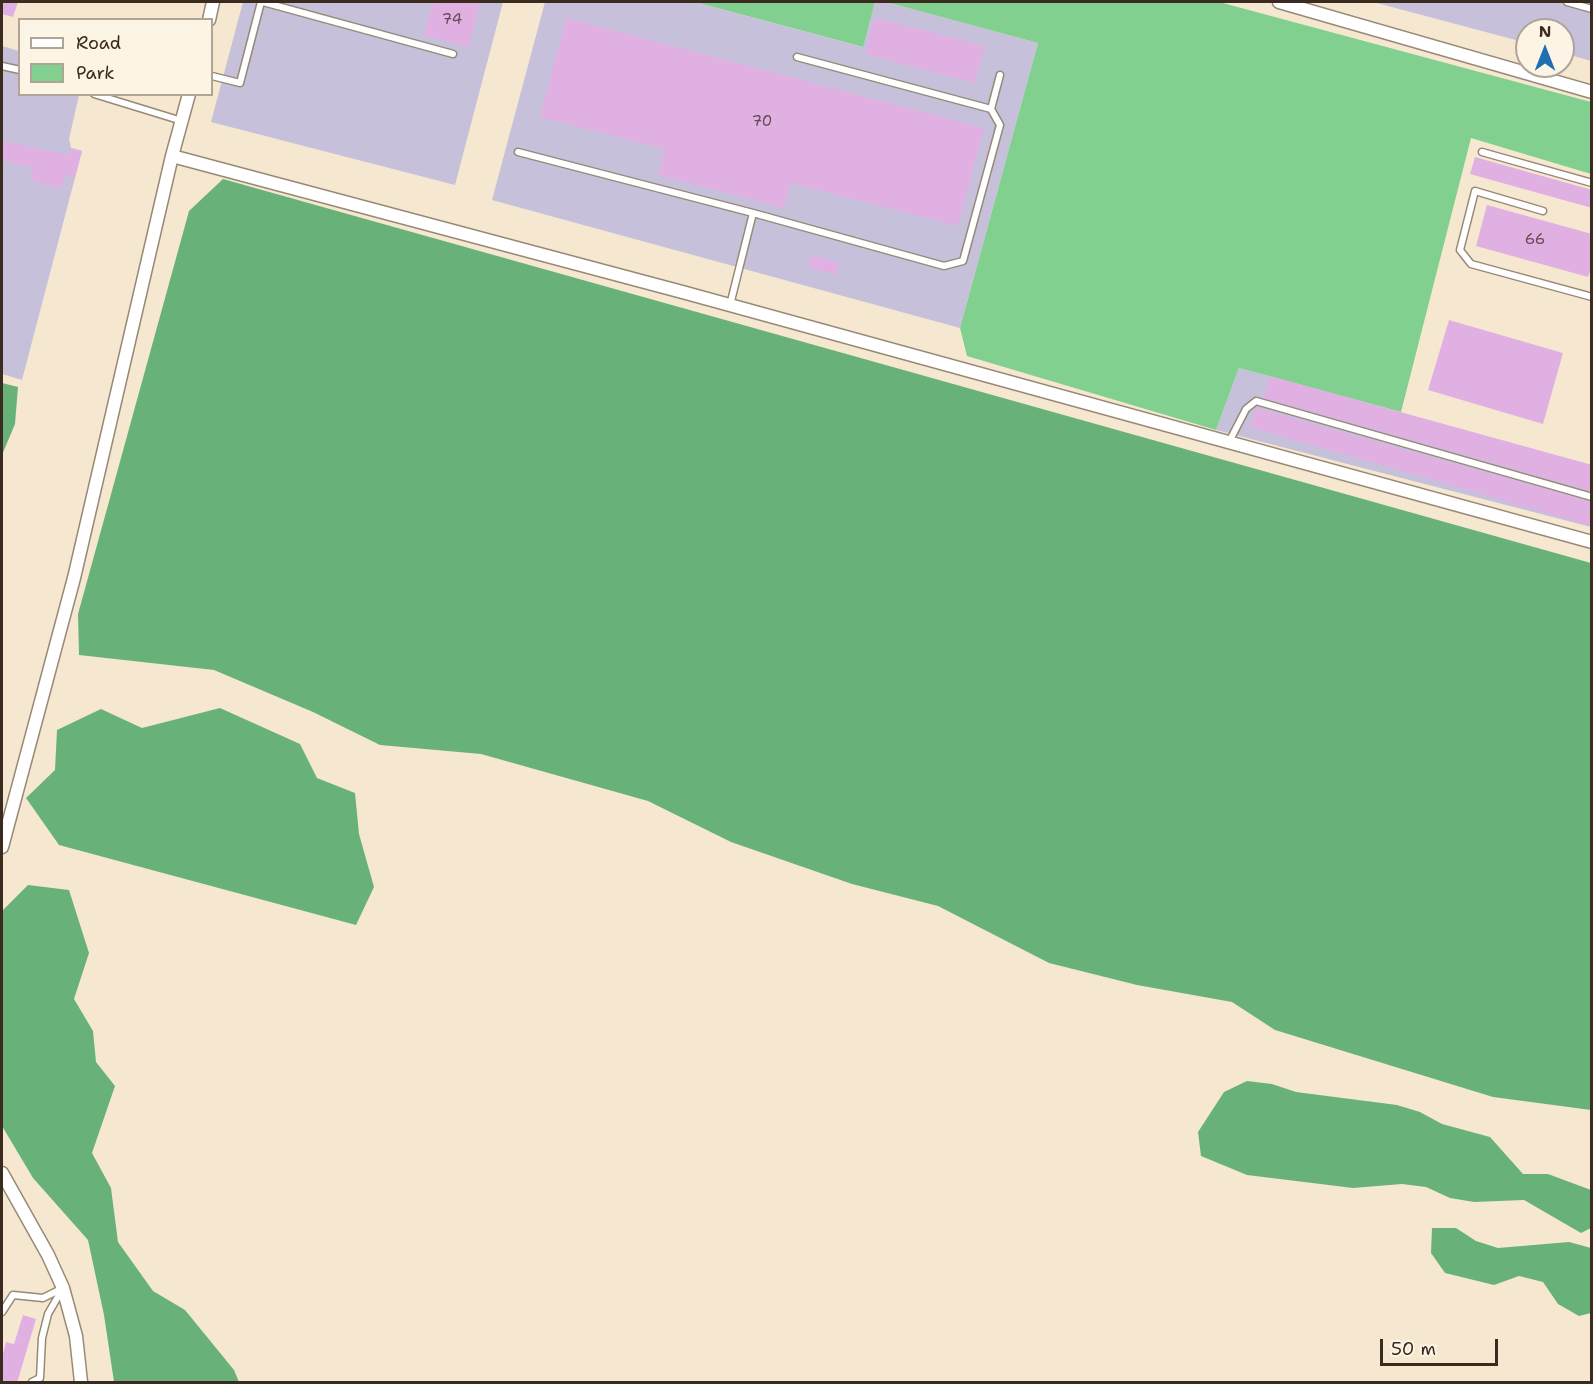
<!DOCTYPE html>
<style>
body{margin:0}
#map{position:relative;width:1593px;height:1384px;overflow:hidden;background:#f6e8d0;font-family:"Shantell Sans",sans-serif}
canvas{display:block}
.frame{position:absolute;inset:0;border:3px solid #3b2a1e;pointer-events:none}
.legend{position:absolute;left:18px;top:18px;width:195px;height:78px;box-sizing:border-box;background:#fcf5e5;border:2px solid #afa495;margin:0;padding:8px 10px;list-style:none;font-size:18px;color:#3b2a1e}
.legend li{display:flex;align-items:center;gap:12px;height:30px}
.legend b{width:30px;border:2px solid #afa495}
.north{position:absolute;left:1515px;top:18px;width:60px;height:60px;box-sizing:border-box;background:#fcf5e5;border:2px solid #afa495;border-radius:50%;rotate:0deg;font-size:16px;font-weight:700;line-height:24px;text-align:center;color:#3b2a1e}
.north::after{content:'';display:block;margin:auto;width:21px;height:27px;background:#1f6fb2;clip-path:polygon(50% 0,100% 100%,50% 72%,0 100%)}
.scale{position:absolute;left:1380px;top:1339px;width:118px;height:27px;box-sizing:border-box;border:3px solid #3b2a1e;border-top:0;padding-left:8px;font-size:18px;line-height:21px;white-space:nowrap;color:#3b2a1e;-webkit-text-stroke:4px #fcf5e5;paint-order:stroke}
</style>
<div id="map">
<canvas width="1593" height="1384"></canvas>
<div class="frame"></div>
<ul class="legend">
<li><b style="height:8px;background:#fff"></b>Road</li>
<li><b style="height:16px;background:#81d090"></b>Park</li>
</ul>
<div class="north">N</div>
<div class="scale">50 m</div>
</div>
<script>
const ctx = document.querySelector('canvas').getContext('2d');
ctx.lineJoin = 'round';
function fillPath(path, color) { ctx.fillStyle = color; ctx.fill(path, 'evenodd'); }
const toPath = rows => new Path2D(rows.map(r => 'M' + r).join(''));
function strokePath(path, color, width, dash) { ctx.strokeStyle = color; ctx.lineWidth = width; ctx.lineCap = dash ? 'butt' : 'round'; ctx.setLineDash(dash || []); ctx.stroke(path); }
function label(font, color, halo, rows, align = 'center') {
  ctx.font = font + ' "Shantell Sans",sans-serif'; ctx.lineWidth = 6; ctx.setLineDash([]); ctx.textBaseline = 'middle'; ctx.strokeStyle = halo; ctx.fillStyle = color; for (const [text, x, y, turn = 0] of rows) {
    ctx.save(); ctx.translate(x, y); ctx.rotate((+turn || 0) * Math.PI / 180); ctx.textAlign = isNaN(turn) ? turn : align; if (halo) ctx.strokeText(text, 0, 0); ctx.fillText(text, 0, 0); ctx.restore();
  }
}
const industrial = toPath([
 [243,2,503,2,455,185,211,122],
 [545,2,695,2,862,47,875,2,886,2,1038,43,960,328,492,200],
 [1373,2,1591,2,1591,61,1563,53,1563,30,1527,30,1527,43],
 [2,46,19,51,20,94,79,95,69,139,71,148,82,151,22,380,2,374],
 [1239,368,1591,465,1591,527,1216,430]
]);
const green = toPath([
 [695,2,875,2,863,47],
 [886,2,1219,2,1591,102,1591,174,1471,138,1401,412,1239,368,1216,430,967,356,960,328,1038,43]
]);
const forest = toPath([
 [223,179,1591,563,1591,1110,1493,1097,1275,1030,1232,1002,1137,985,1049,963,938,906,852,884,731,842,648,801,481,754,380,745,313,712,214,670,79,655,78,614,189,211],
 [2,383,18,387,15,424,2,455],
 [220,708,300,744,317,778,355,793,359,834,374,887,356,925,59,845,26,798,55,770,57,730,101,709,142,728],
 [28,885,69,890,89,953,74,999,93,1031,96,1062,115,1086,92,1153,111,1188,118,1242,153,1291,185,1310,234,1370,239,1382,114,1382,104,1315,88,1240,33,1178,2,1126,2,911],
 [1247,1081,1272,1084,1296,1092,1397,1105,1420,1112,1442,1124,1490,1137,1523,1174,1548,1174,1591,1190,1591,1228,1581,1233,1524,1200,1474,1202,1450,1198,1426,1187,1402,1184,1353,1188,1247,1175,1201,1156,1198,1132,1224,1092],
 [1432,1228,1456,1228,1476,1241,1498,1248,1569,1242,1591,1248,1591,1313,1579,1316,1558,1304,1543,1282,1519,1276,1494,1285,1445,1273,1431,1253]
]);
const building = toPath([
 [2,2,18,2,13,17,2,14],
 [433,2,480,2,469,47,424,35],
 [566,18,984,128,958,226,791,183,784,208,658,175,665,149,540,117],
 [875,18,985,46,975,83,865,54],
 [2,141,69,155,71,148,82,151,75,178,65,175,61,189,30,180,33,168,2,160],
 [1475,157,1592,190,1592,208,1470,174],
 [1487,205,1592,234,1592,266,1588,277,1476,246],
 [811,255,840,263,836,275,808,267],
 [1449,320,1563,353,1543,424,1428,390],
 [1270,376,1592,465,1592,491,1264,398],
 [1256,408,1592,502,1592,526,1250,427],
 [23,1315,36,1319,17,1383,2,1383,2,1358,6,1342,14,1344]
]);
const lane = toPath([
 [263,2,453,54],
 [1567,2,1592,9],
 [2,66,20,70],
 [212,76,240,83,261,2],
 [94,94,182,121],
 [991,109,1000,75],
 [518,152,753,213,730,305],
 [1482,152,1592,183],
 [1543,211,1475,191,1460,250,1471,264,1592,297],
 [753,213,944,266,963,261,1000,125,991,109,797,57],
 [1229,442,1246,409,1256,401,1592,497],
 [2,1312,13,1295,43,1298,63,1288,48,1314,42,1338,40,1378,32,1382]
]);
const street = toPath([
 [1279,2,1592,92],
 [209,20,213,2],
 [172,156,686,293,1592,542],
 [2,847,74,578,172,156,189,94],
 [2,1173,48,1255,63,1288,76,1336,81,1382]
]);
const numberNames = [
 ["74",452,20],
 ["70",762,122],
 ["66",1535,240]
];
fillPath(industrial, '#c6c0da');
fillPath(green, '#81d090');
fillPath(forest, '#68b27a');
fillPath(building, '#e0b0e3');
strokePath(lane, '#988977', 9);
strokePath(street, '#988977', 15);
strokePath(lane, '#fff', 6);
strokePath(street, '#fff', 12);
label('15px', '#644c4f', null, numberNames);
</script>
